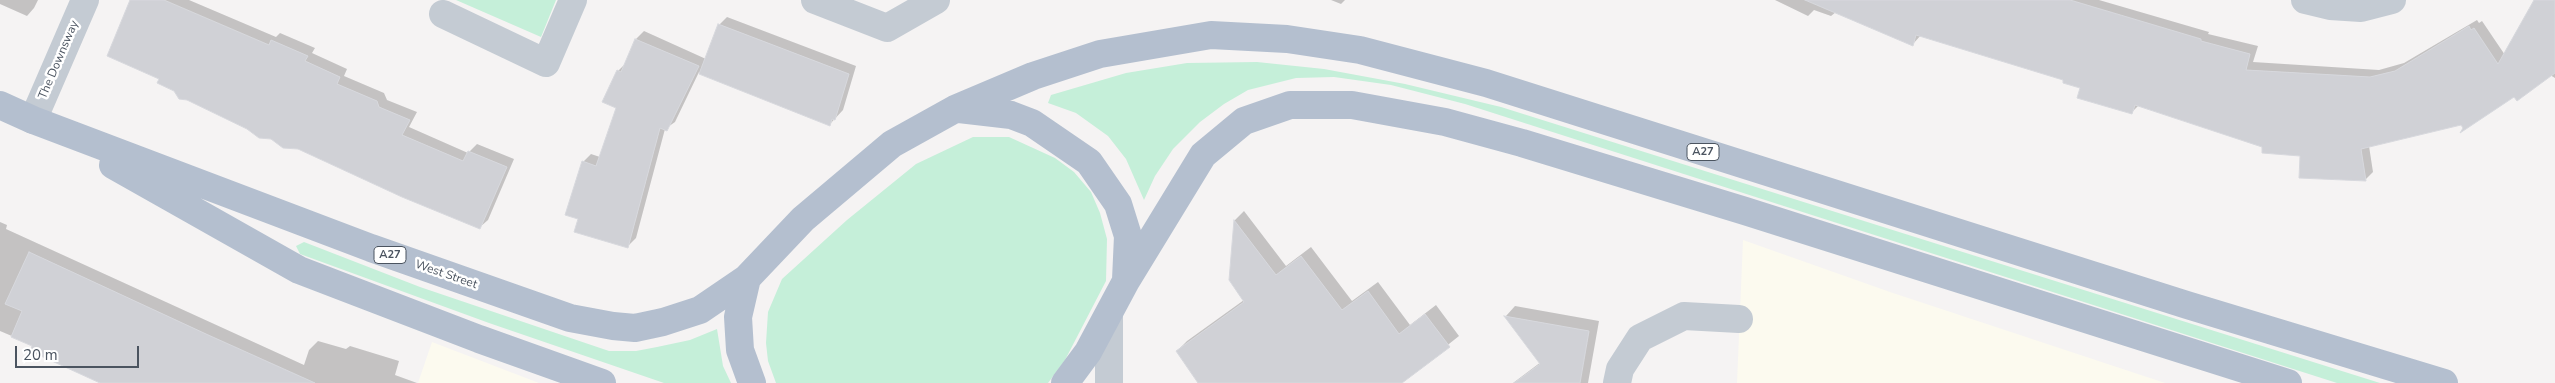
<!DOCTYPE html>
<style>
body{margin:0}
#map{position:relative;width:2555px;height:383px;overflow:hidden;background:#f5f3f3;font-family:"Nunito Sans",sans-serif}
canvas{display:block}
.scale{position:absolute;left:15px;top:346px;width:124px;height:22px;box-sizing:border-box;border:2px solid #4b5460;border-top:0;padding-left:6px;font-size:15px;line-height:18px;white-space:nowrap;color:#4b5460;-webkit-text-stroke:4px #fff;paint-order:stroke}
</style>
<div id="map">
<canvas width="2555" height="383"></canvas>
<div class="scale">20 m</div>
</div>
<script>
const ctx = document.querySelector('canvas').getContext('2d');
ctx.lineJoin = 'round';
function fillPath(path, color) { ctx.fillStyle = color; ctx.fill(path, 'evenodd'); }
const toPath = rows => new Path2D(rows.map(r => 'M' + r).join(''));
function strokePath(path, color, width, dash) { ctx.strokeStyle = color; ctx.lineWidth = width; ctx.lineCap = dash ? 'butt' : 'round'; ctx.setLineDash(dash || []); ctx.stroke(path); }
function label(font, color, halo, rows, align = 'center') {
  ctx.font = font + ' "Nunito Sans",sans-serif'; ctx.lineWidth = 5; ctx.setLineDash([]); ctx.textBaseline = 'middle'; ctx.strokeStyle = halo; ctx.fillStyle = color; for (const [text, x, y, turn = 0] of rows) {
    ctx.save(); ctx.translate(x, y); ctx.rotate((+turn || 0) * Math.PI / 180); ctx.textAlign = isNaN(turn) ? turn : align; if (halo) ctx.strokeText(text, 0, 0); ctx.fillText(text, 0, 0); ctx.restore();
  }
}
const commercial = toPath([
 [1743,240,1890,292,2165,383,1737,383],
 [432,342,539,383,418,383]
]);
const green = toPath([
 [456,0,556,0,541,37],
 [1257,62,1324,69,1405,84,1501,107,2380,383,2337,383,1465,104,1391,85,1334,77,1296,78,1248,90,1224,104,1200,122,1173,149,1155,176,1144,200,1126,159,1108,136,1076,113,1048,103,1051,95,1126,73,1187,63],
 [973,137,1009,137,1055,158,1074,172,1091,192,1100,213,1107,239,1106,281,1065,360,1048,383,776,383,768,361,766,343,768,312,782,279,847,220,916,164],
 [304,242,420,287,609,351,636,351,657,347,690,340,717,329,723,366,731,383,664,383,489,323,300,254,296,246]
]);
const shadow = toPath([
 [0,0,38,0,34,8,27,16,0,4],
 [132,0,189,0,276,37,280,33,315,48,312,53,347,69,344,76,384,93,387,100,417,112,409,127,468,153,477,144,514,159,488,220,480,227,299,148,247,128,174,90,161,78],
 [1331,0,1345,0,1341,4],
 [1775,0,2099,0,2209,32,2208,34,2258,46,2253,62,2379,70,2404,63,2477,20,2479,23,2482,21,2505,55,2536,0,2555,0,2555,78,2550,75,2514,95,2464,128,2461,123,2369,146,2373,172,2365,180,2301,154,2263,146,2139,105,2132,112,2065,79,1921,35,1913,44,1836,12,1831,16,1814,10,1808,16],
 [727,17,856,66,843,110,830,124,699,72,675,122,665,129,636,238,628,246,579,218,566,214,584,161,591,154,600,157,617,107,618,71,626,63,636,39,644,31,706,59,719,25],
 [1244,211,1286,266,1311,247,1352,301,1378,282,1410,325,1436,305,1459,336,1400,383,1200,383,1177,351,1187,341,1244,300,1230,280,1235,220],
 [0,222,7,225,6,229,304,365,309,350,318,341,346,349,350,346,399,361,395,375,417,383,103,383,33,345,0,331],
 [1515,306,1599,321,1588,383,1513,383,1541,362,1506,316]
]);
const building = toPath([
 [130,0,164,0,269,45,271,40,308,56,305,61,340,77,337,84,377,101,379,107,410,120,402,135,463,161,468,151,507,167,480,229,402,197,298,149,283,148,271,139,259,138,247,129,187,100,179,99,174,91,157,83,159,79,107,56,130,0],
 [1805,0,2070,0,2201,39,2201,41,2250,54,2246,70,2370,77,2395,71,2469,26,2471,30,2474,28,2498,64,2534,0,2555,0,2555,73,2517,101,2514,97,2460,133,2463,128,2461,125,2361,149,2366,181,2299,178,2300,156,2262,153,2262,147,2135,105,2132,114,2077,98,2080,88,2063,83,2063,80,1916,35,1913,46,1805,0],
 [718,24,849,74,835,120,832,119,830,126,699,74,718,24],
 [635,39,699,66,667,131,660,128,628,248,574,232,578,219,565,215,582,161,596,166,616,108,602,102,617,70,621,72,635,39],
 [1234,220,1276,275,1301,256,1342,310,1368,291,1399,334,1425,314,1450,347,1402,383,1198,383,1176,351,1244,302,1229,280,1234,220],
 [29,252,206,334,315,383,100,383,30,351,32,346,11,337,22,311,5,304,29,252],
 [1504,316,1589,331,1580,383,1514,383,1540,364,1504,316]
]);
const minor = toPath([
 [815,0,887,28,936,0],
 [2305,0,2330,6,2361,8,2392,0],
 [443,14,546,63,573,0],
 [33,120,85,0],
 [1109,383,1109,315],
 [1617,383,1620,369,1640,338,1684,316,1739,319]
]);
const major = toPath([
 [0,105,33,120,371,248,570,318,613,326,635,328,663,322,700,310,747,278],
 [959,109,1011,115,1032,123,1089,162,1118,204,1128,236,1126,280],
 [113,165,299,270,479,339,602,383],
 [752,383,740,350,738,317,747,278,803,219,892,144,955,109,1033,76,1100,54,1211,35,1287,39,1360,50,1486,83,2187,305,2444,383],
 [1065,383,1088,352,1126,281,1203,155,1244,121,1290,105,1352,105,1445,122,1522,143,1745,211,2288,383]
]);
const shields = [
 [1703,152,32],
 [390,255,32]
];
const shieldNames = [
 ["A27",1703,152],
 ["A27",390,255]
];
const streetNames = [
 ["The Downsway",59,60,-67],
 ["West Street",446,275,19]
];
fillPath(commercial, '#fcfaef');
fillPath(green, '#c5efd9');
fillPath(shadow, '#0003');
fillPath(building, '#d0d1d6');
strokePath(building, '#d7d8dd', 1);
strokePath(minor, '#c4cbd3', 28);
strokePath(major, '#b4bfcf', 28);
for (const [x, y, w] of shields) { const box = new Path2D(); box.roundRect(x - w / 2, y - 8.5, w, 17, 4); ctx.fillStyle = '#fff'; ctx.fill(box); strokePath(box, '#4b5460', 1); }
label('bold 11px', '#4b5460', null, shieldNames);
label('12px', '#4b5460', '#fff', streetNames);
</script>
